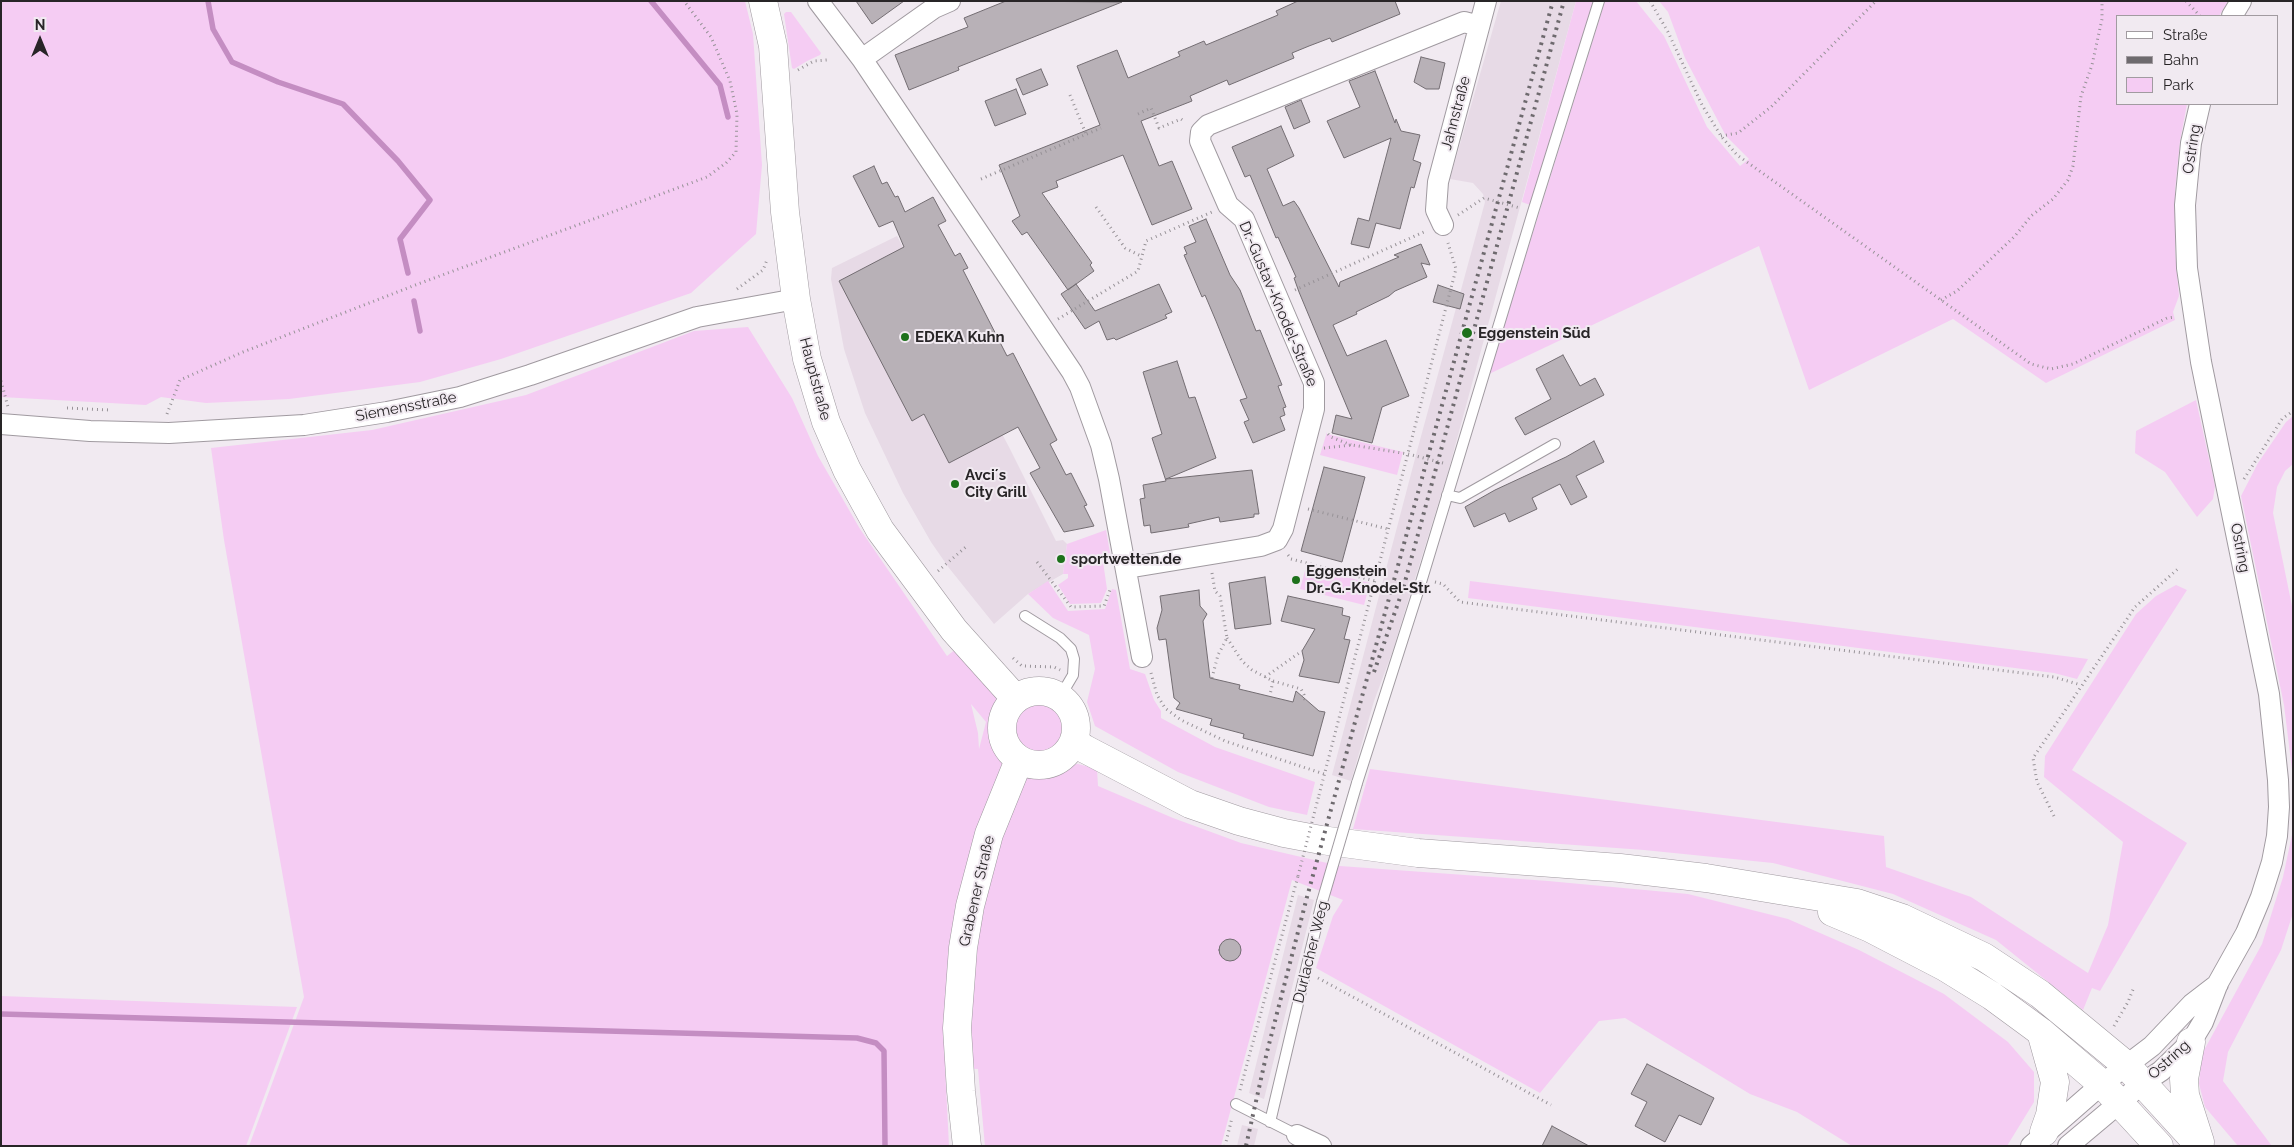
<!DOCTYPE html>
<meta charset="utf-8">
<style>
body{margin:0}
#map{position:relative;width:2294px;height:1147px;overflow:hidden;background:#f1eaf1;font-family:Raleway,sans-serif}
canvas{display:block}
.frame{position:absolute;inset:0;border:2px solid #282527;pointer-events:none}
.legend{position:absolute;left:2116px;top:15px;width:162px;height:90px;box-sizing:border-box;background:#f1eaf1;border:1px solid #a19ba0;margin:0;padding:6px 9px;list-style:none;font-size:15px;color:#282527}
.legend li{display:flex;align-items:center;gap:10px;height:25px}
.legend b{width:25px;border:1px solid #a19ba0}
.north{position:absolute;left:15px;top:15px;width:50px;height:50px;-webkit-text-stroke:4px #f1eaf1;paint-order:stroke;rotate:0deg;font-size:14px;font-weight:700;line-height:20px;text-align:center;color:#282527}
.north::after{content:'';display:block;margin:auto;width:18px;height:22px;background:#282527;clip-path:polygon(50% 0,100% 100%,50% 72%,0 100%)}
</style>
<div id="map">
<canvas width="2294" height="1147"></canvas>
<div class="frame"></div>
<ul class="legend">
<li><b style="height:6px;background:#fff"></b>Straße</li>
<li><b style="height:6px;background:#6e6a6e"></b>Bahn</li>
<li><b style="height:14px;background:#f5ccf3"></b>Park</li>
</ul>
<div class="north">N</div>
</div>
<script>
const ctx = document.querySelector('canvas').getContext('2d');
ctx.lineJoin = 'round';
function fillPath(path, color) { ctx.fillStyle = color; ctx.fill(path, 'evenodd'); }
const toPath = rows => new Path2D(rows.map(r => 'M' + r).join(''));
function strokePath(path, color, width, dash) { ctx.strokeStyle = color; ctx.lineWidth = width; ctx.lineCap = dash ? 'butt' : 'round'; ctx.setLineDash(dash || []); ctx.stroke(path); }
function label(font, color, halo, rows, align = 'center') {
  ctx.font = font + ' Raleway,sans-serif'; ctx.lineWidth = 4; ctx.setLineDash([]); ctx.textBaseline = 'middle'; ctx.strokeStyle = halo; ctx.fillStyle = color; for (const [text, x, y, turn = 0] of rows) {
    ctx.save(); ctx.translate(x, y); ctx.rotate((+turn || 0) * Math.PI / 180); ctx.textAlign = isNaN(turn) ? turn : align; if (halo) ctx.strokeText(text, 0, 0); ctx.fillText(text, 0, 0); ctx.restore();
  }
}
const built = toPath([
 [1501,1,1576,1,1448,472,1392,653,1374,701,1351,781,1332,775,1417,451,1485,202,1483,194,1473,183,1450,179],
 [897,236,1009,447,1056,541,1063,540,1067,544,1063,574,1028,594,994,624,949,568,931,542,903,493,865,413,844,349,831,279,832,268],
 [1298,895,1314,900,1264,1099,1249,1093],
 [1242,1125,1258,1129,1254,1146,1237,1146]
]);
const green = toPath([
 [1,1,745,1,753,34,762,165,756,234,691,293,501,359,420,382,289,399,206,403,161,397,146,405,1,397],
 [1576,1,1594,1,1530,205,1522,202],
 [1605,1,1636,1,1664,36,1707,127,1740,166,1749,159,1726,136,1685,58,1668,12,1659,1,2228,1,2219,16,2118,16,2118,104,2187,104,2180,141,2175,190,2175,251,2179,296,2173,312,2175,320,2046,383,1953,319,1809,390,1759,246,1489,374],
 [786,12,791,12,821,53,820,55,807,61,794,69,792,68,784,14],
 [748,327,792,398,818,456,860,529,947,656,956,649,1000,700,1003,765,1024,775,1046,768,1078,764,1097,769,1098,786,1173,818,1241,843,1340,866,1548,881,1688,894,1788,919,1859,950,1944,994,2008,1042,2034,1072,2034,1102,2007,1146,1852,1146,1797,1112,1750,1094,1625,1018,1599,1021,1540,1093,1316,968,1333,916,1343,900,1292,880,1221,1146,985,1146,978,1069,945,1067,949,1146,249,1146,304,997,224,540,211,448,372,430,526,395,694,331],
 [971,704,986,722,979,749,978,733],
 [2196,400,2215,486,2213,499,2197,517,2165,472,2135,453,2136,431],
 [2293,416,2293,464,2285,471,2277,487,2273,513,2293,611,2293,819,2292,770,2284,705,2241,496,2258,463,2286,422],
 [1327,432,1327,434,1403,452,1397,475,1320,455],
 [1106,530,1110,553,1102,555,1107,589,1101,603,1070,604,1058,585,1068,578,1068,574,1063,574,1067,544],
 [1306,567,1370,583,1364,605,1300,589],
 [1048,581,1068,611,1105,609,1112,589,1116,590,1130,669,1145,674,1154,700,1161,711,1161,718,1215,747,1315,782,1307,815,1269,807,1178,772,1095,726,1087,702,1095,669,1089,635,1053,618,1028,594],
 [1470,581,2088,659,2077,679,2054,673,1468,598],
 [2176,585,2187,590,2072,770,2187,843,2100,991,2092,988,2083,1010,1996,940,1893,894,1773,863,1644,850,1353,829,1370,769,1884,836,1886,867,1971,897,2088,973,2108,925,2123,842,2044,777,2045,756,2136,614,2156,596],
 '1015 728a25 25 0 1 1 50 0a25 25 0 1 1-50 0Z',
 [2293,830,2293,913,2281,950,2228,1052,2223,1081,2272,1146,2238,1146,2205,1107,2199,1084,2202,1054,2262,944,2283,877],
 [1,996,297,1007,246,1146,1,1146]
]);
const stream = toPath([
 [208,1,213,29,232,62,278,82,343,104,398,161,430,200,400,239,408,273],
 [651,1,720,85,728,117],
 [414,301,420,331],
 [1,1014,857,1038,876,1043,884,1051,885,1146]
]);
const building = toPath([
 [856,1,904,1,872,24,856,1],
 [1006,1,1122,2,958,67,959,70,909,90,895,55,968,27,964,18,1006,1],
 [1298,1,1395,1,1400,14,1332,42,1330,38,1309,46,1292,53,1294,58,1229,85,1227,80,1190,96,1192,101,1141,121,1159,166,1172,161,1192,209,1152,225,1123,155,1056,181,1058,187,1042,193,1092,263,1090,265,1094,271,1068,290,1027,232,1022,235,1012,221,1020,216,999,165,1100,125,1077,66,1117,50,1128,78,1180,56,1178,52,1190,47,1204,41,1206,45,1278,15,1276,11,1298,1],
 [1421,57,1445,63,1439,89,1426,89,1414,82,1421,57],
 [1041,69,1048,85,1023,95,1016,79,1041,69],
 [1375,71,1395,123,1396,119,1401,131,1420,135,1413,160,1421,163,1414,188,1411,187,1400,229,1376,223,1369,248,1351,244,1358,218,1369,221,1391,138,1344,158,1327,121,1360,107,1349,81,1375,71],
 [1016,89,1026,114,995,126,985,101,1016,89],
 [1301,100,1310,122,1294,129,1285,107,1301,100],
 [1281,126,1294,156,1267,169,1283,206,1294,201,1299,208,1339,287,1340,282,1399,257,1394,255,1421,244,1430,265,1421,263,1427,277,1395,291,1389,296,1356,312,1357,314,1333,325,1347,356,1386,340,1409,396,1382,407,1372,443,1332,433,1336,415,1352,419,1299,292,1294,278,1296,277,1278,237,1276,238,1250,175,1245,177,1232,147,1281,126],
 [874,166,882,184,887,182,895,197,898,196,905,212,933,197,946,221,938,225,955,256,960,253,968,268,963,270,1007,356,1013,353,1033,392,1057,440,1050,444,1066,475,1071,473,1087,505,1084,506,1094,526,1064,532,1030,473,1040,468,1018,427,949,463,924,414,912,421,839,281,904,247,893,221,879,227,853,176,874,166],
 [1206,219,1230,275,1240,290,1256,331,1260,330,1282,385,1278,386,1286,407,1283,408,1285,415,1280,417,1285,430,1253,443,1244,422,1249,420,1240,400,1247,398,1216,321,1205,295,1202,297,1184,255,1187,254,1184,247,1196,242,1189,226,1206,219],
 [1076,284,1095,311,1159,284,1172,312,1165,315,1167,318,1116,340,1114,338,1107,340,1099,321,1085,329,1061,294,1076,284],
 [1438,285,1464,294,1460,309,1433,302,1438,285],
 [1563,355,1580,386,1595,378,1604,395,1525,435,1515,418,1551,399,1536,369,1563,355],
 [1177,361,1189,398,1195,397,1216,458,1166,479,1252,470,1259,514,1254,514,1254,517,1220,522,1219,517,1188,524,1189,527,1151,533,1150,525,1144,526,1140,499,1145,498,1143,485,1166,481,1152,438,1162,434,1143,372,1177,361],
 [1594,441,1604,462,1576,476,1587,497,1571,505,1560,484,1532,498,1537,509,1509,522,1505,513,1474,527,1465,507,1495,490,1566,457,1594,441],
 [1324,467,1365,477,1342,562,1301,551,1324,467],
 [1265,577,1271,624,1235,629,1229,583,1265,577],
 [1199,590,1200,606,1207,614,1203,621,1210,678,1240,685,1239,689,1293,702,1296,691,1319,711,1325,712,1313,756,1243,738,1244,734,1210,725,1212,719,1176,709,1180,703,1174,698,1166,639,1159,640,1157,628,1162,610,1160,596,1199,590],
 [1288,596,1343,608,1342,615,1350,617,1344,639,1350,640,1339,683,1299,676,1304,660,1302,651,1315,629,1281,621,1288,596],
 '1219 950a11 11 0 1 1 22 0a11 11 0 1 1-22 0Z',
 [1647,1064,1714,1098,1701,1125,1679,1115,1665,1142,1635,1126,1647,1102,1631,1094,1647,1064],
 [1552,1126,1589,1146,1542,1146,1552,1126]
]);
const path = toPath([
 [1650,1,1668,32,1702,105,1721,136,1737,155,2031,364,2051,369,2073,364,2167,318,2175,317],
 [2186,1,2200,16],
 [798,70,814,61,827,60],
 [1070,95,1086,134],
 [1138,114,1151,108,1159,128,1181,119,1185,122],
 [1721,136,1738,133,1771,107,1876,1],
 [981,179,1101,128],
 [1096,207,1125,248,1141,256],
 [1458,215,1484,198,1520,208],
 [737,289,763,270,767,260],
 [1295,290,1426,231],
 [1941,300,1957,291,2015,236,2031,216,2053,199,2068,180,2073,166,2081,96,2092,65,2102,19,2102,1],
 [1058,319,1138,271,1146,241,1212,212],
 [1,381,8,407],
 [67,408,110,410],
 [167,414,180,380,243,352,418,284,707,177,726,163,736,152,737,114,730,81,711,37,684,1],
 [1328,434,1331,437,1351,445],
 [1324,448,1352,445,1408,454,1443,463],
 [2244,479,2282,419,2293,411],
 [1308,509,1388,529],
 [1288,555,1291,559,1375,581],
 [1037,562,1071,607,1104,606,1110,590],
 [938,571,967,546],
 [1435,582,1443,584,1460,602,2054,677,2081,685],
 [1227,638,1242,661,1252,670,1273,681,1270,695],
 [1013,658,1022,666,1054,667,1060,670],
 [1151,673,1157,695,1165,708,1181,720,1225,741,1324,774],
 [1265,677,1302,651],
 [1212,678,1218,655,1227,638,1220,596,1215,591,1212,573],
 [1273,681,1301,689,1304,695,1305,704],
 [1319,795,1456,269,1448,243],
 [2054,816,2037,782,2033,758,2135,607,2180,567],
 [1318,978,1551,1105],
 [2114,1026,2128,1002,2134,987],
 [1240,1090,1298,876],
 [1225,1146,1232,1118]
]);
const lane = toPath([
 [1447,495,1460,498,1555,444],
 [1025,616,1060,638,1071,649,1074,659,1073,675,1060,697],
 [1357,783,1422,579,1533,212,1599,1],
 [1236,1104,1297,1135],
 [1270,1122,1322,902]
]);
const street = toPath([
 [818,1,862,59,1072,372,1080,387,1101,445,1109,479,1142,657],
 [2232,16,2241,1],
 [862,59,934,8,950,1],
 [1443,225,1436,210,1438,182,1486,1],
 [1,424,90,431,169,433,304,425,387,412,460,397,530,375,697,317,796,299],
 [1127,568,1261,546,1277,540,1283,529,1314,409,1314,383,1244,219,1228,205,1200,141,1201,132,1208,125,1464,22,1479,26],
 [1297,1135,1321,1146],
 [2031,1146,2102,1084,2152,1046,2192,1004,2218,984],
 [2068,1146,2143,1083,2161,1071,2191,1042,2203,1022,2218,983,2246,933,2261,897,2272,862,2277,836,2279,807,2278,780,2269,694,2201,362,2187,268,2185,205,2191,143,2200,104]
]);
const secondary = toPath([
 [763,1,773,46,785,212,796,299,807,359,826,422,847,470,880,530,954,630,1016,699],
 '1002 728a37 37 0 1 1 74 0a37 37 0 1 1-74 0Z',
 [1075,741,1083,748,1190,804,1239,821,1284,833,1321,840,1418,853,1620,868,1706,878,1857,903,1902,918,1984,957,2040,994,2126,1065,2200,1146],
 [1832,912,1870,928,1945,967,1992,996,2041,1032,2102,1084,2159,1146],
 [2041,1032,2055,1082,2050,1115,2044,1132],
 [2191,1042,2184,1079,2185,1095,2200,1142],
 [967,1146,961,1091,957,1028,963,948,970,906,989,834,1019,760]
]);
const rail = toPath([
 [1374,672,1403,589,1564,1],
 [1246,1146,1267,1052,1307,897,1553,1]
]);
const pathBridge = toPath([
 [1298,876,1319,795]
]);
const laneBridge = toPath([
 [1322,902,1357,783]
]);
const markers = [
 [1467,333,6,"#1d711b"],
 [905,337,5,"#1d711b"],
 [955,484,5,"#1d711b"],
 [1061,559,5,"#1d711b"],
 [1296,580,5,"#1d711b"]
];
const streetNames = [
 ["Jahnstraße",1456,113,-75],
 ["Ostring",2192,149,-81],
 ["Dr.-Gustav-Knodel-Straße",1278,304,67],
 ["Hauptstraße",815,379,75],
 ["Siemensstraße",406,407,-11],
 ["Ostring",2240,548,79],
 ["Grabener Straße",977,891,-77],
 ["Durlacher Weg",1311,952,-76],
 ["Ostring",2169,1060,-42]
];
const poiNames = [
 ["Eggenstein Süd",1478,333],
 ["EDEKA Kuhn",915,337],
 ["Avci´s",965,475],
 ["City Grill",965,492],
 ["sportwetten.de",1071,559],
 ["Eggenstein",1306,571],
 ["Dr.-G.-Knodel-Str.",1306,588]
];
fillPath(built, '#e7dae6');
fillPath(green, '#f5ccf3');
strokePath(stream, '#c48dc2', 5.5);
fillPath(building, '#b8b1b7');
strokePath(building, '#736d72', 1);
strokePath(lane, '#a09aa0', 12);
strokePath(street, '#a09aa0', 22);
strokePath(secondary, '#a09aa0', 29);
strokePath(path, '#979297', 3, [1, 4]);
strokePath(lane, '#fff', 10);
strokePath(street, '#fff', 20);
strokePath(secondary, '#fff', 28);
strokePath(rail, '#6e6a6e', 4, [2.5, 5]);
strokePath(laneBridge, '#a09aa0', 12, []);
strokePath(pathBridge, '#979297', 3, [1, 4]);
strokePath(laneBridge, '#fff', 10);
for (const [x, y, r, color] of markers) { const dot = new Path2D(); dot.arc(x, y, r, 0, 2 * Math.PI); ctx.fillStyle = color; ctx.fill(dot); strokePath(dot, '#f1eaf1', 2); }
label('15px', '#282527', '#f1eaf1', streetNames);
label('bold 15px', '#282527', '#f1eaf1', poiNames, 'left');
</script>
